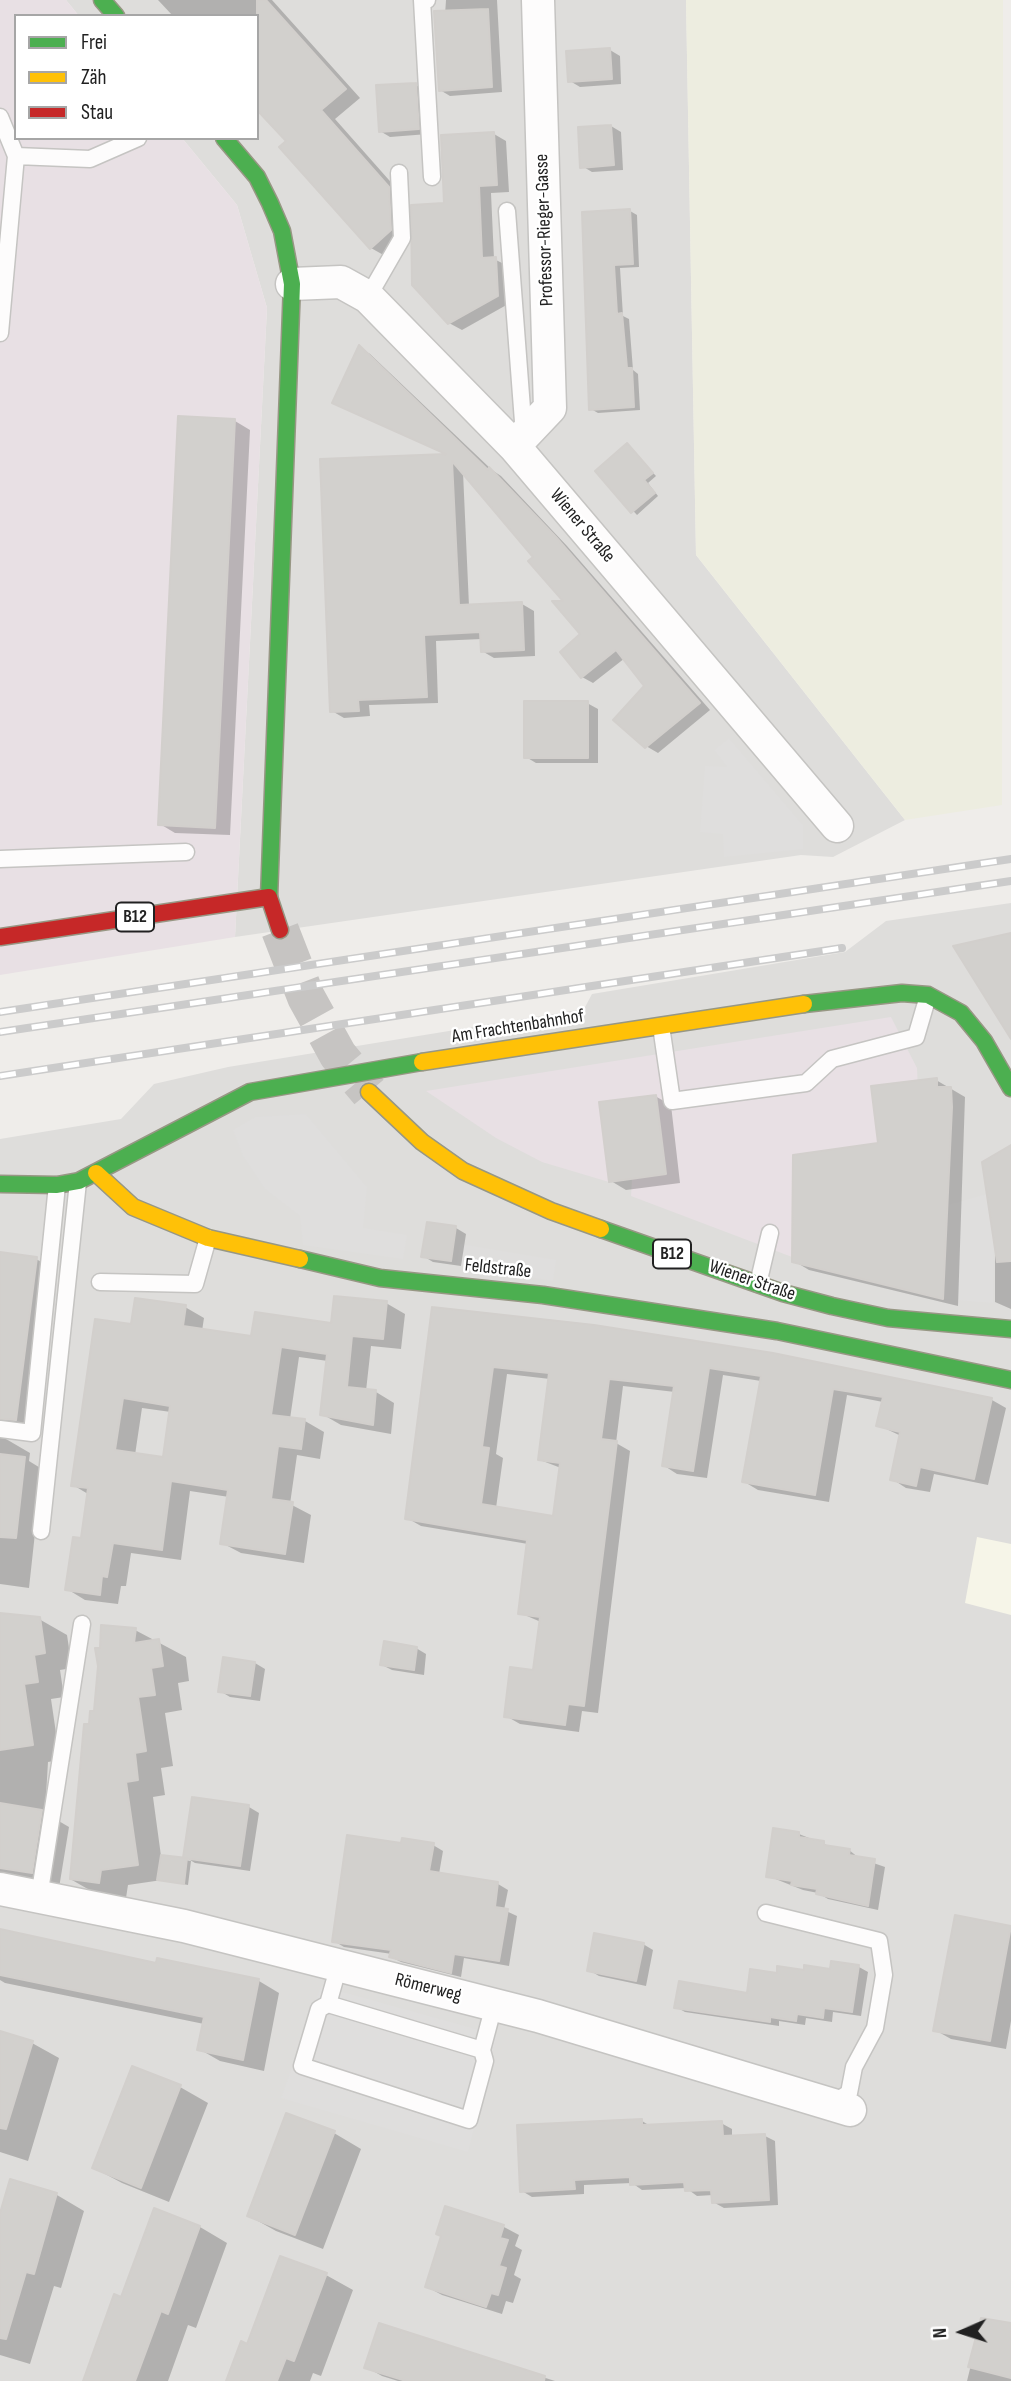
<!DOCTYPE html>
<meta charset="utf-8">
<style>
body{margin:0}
#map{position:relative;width:1011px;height:2381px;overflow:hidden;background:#efedea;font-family:"Sofia Sans Condensed",sans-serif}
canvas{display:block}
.legend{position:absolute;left:14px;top:14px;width:245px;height:126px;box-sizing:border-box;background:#fff;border:2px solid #a6a6a6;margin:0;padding:9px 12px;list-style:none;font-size:21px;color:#212121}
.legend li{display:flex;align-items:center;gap:14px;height:35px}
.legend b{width:35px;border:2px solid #a6a6a6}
.north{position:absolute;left:927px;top:2297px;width:70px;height:70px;-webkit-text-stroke:5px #fff;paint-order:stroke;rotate:267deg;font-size:19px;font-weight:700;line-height:28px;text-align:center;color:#212121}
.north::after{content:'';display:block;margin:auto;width:24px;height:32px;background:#212121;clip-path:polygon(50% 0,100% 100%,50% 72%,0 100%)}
</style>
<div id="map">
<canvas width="1011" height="2381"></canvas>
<ul class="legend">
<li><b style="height:9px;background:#4caf50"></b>Frei</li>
<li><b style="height:9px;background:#ffc107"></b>Zäh</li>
<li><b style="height:9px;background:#c62828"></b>Stau</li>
</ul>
<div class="north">N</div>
</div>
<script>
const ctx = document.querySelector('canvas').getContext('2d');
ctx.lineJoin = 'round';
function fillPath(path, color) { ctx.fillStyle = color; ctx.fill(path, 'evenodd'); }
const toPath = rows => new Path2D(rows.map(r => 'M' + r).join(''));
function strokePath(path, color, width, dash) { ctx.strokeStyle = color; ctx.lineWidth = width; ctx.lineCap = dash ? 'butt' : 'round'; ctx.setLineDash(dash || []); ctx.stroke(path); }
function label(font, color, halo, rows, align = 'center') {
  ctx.font = font + ' "Sofia Sans Condensed",sans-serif'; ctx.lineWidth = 5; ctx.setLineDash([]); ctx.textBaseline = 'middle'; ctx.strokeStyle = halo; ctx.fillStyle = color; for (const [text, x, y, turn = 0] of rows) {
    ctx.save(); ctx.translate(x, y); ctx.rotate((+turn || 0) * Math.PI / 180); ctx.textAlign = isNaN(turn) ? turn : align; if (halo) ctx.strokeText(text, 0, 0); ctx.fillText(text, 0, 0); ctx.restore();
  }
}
const residential = toPath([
 [66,0,686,0,696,555,905,820,833,857,801,855,235,937,267,308,237,205,182,138,257,138,257,16,79,16],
 [1011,903,1011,2381,0,2381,0,1139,121,1119,154,1084,228,1067,584,1009,592,994,845,952,886,921]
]);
const industrial = toPath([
 [0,0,66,0,79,16,16,16,16,138,182,138,237,205,267,308,235,937,0,975],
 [891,1017,917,1068,920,1138,793,1155,792,1257,631,1196,632,1179,609,1182,542,1162,496,1138,426,1091]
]);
const education = toPath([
 [977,1537,1011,1544,1011,1615,965,1603]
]);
const farmland = toPath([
 [686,0,1003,0,1002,805,905,820,696,555]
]);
const parking = toPath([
 [729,738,803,825,803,849,724,857,723,834,700,832,705,766,727,767,714,750],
 [306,1114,367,1187,363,1228,407,1235,403,1259,303,1245,300,1216,265,1189,243,1156,233,1130,255,1117],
 [987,1194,994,1240,993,1303,943,1299,948,1205],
 [460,1244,556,1260,553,1281,457,1265],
 [321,1986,497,2035,468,2152,281,2098]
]);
const shadow = toPath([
 [158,0,272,0,360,98,335,119,404,197,406,239,387,257,371,248,289,141,257,16,173,16],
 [446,0,497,0,502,92,450,96,440,90],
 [610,50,620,56,621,84,580,87,570,81],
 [415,85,426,90,428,134,390,137,380,131],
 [611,126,621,132,623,170,592,172,582,166],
 [494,134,506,141,509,192,491,193,494,259,508,266,510,303,462,330,449,323,446,205],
 [630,211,637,215,639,267,620,268,623,316,629,319,633,370,638,374,640,410,598,413,591,409,584,214],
 [359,347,370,354,492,470,501,476,567,546,710,710,658,753,646,746,646,686,625,658,593,683,582,677,583,634,567,602,536,557,463,472,469,606,522,604,534,611,535,656,494,658,482,651,482,639,436,641,438,703,369,705,370,716,344,718,332,711,450,456],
 [235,421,250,430,230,835,175,833,160,824],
 [627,446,656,476,648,483,658,496,637,515,597,472],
 [587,703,598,709,598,763,536,763,526,757],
 [936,1080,965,1097,958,1306,809,1270,794,1261,880,1145],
 [655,1096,671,1105,680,1183,626,1190,611,1181],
 [1011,1147,1011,1309,995,1302,995,1240],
 [428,1223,456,1228,466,1234,461,1266,433,1262,423,1256],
 [0,1254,36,1259,54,1269,33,1429,15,1428,6,1439,30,1453,29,1461,42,1469,29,1588,0,1584],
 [386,1303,405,1314,401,1349,371,1346,366,1391,376,1392,394,1403,391,1434,341,1425,322,1414,328,1361,299,1357,290,1419,305,1421,324,1432,320,1459,297,1455,290,1504,311,1515,304,1563,241,1553,222,1543,229,1497,190,1491,181,1560,131,1553,126,1586,121,1586,118,1604,85,1600,67,1589,82,1540,88,1494,73,1485,133,1326,185,1307,204,1318,202,1331,253,1338,332,1325],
 [142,1408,171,1412,165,1459,135,1455],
 [434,1309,773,1354,992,1400,1006,1408,988,1485,934,1474,930,1492,906,1488,892,1479,901,1436,878,1425,883,1402,847,1395,829,1502,758,1490,743,1481,761,1381,723,1375,707,1478,677,1474,663,1465,675,1392,623,1386,616,1443,630,1451,598,1713,582,1711,579,1732,520,1724,506,1716,535,1672,541,1622,520,1613,528,1544,421,1526,407,1518],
 [507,1374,550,1379,540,1460,561,1468,554,1518,496,1508,503,1458,496,1454],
 [0,1615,39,1619,67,1635,72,1668,60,1670,64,1697,51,1699,60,1760,48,1762,45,1813,69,1827,59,1888,0,1878],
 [135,1630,186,1657,189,1681,178,1683,182,1710,165,1713,173,1766,161,1768,165,1795,153,1797,161,1856,191,1861,188,1885,162,1880,128,1885,126,1898,100,1896,72,1880,85,1726,91,1726],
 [416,1648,426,1654,424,1675,392,1670,382,1665],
 [255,1663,265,1669,260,1701,230,1697,220,1691],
 [249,1807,259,1813,250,1871,195,1863,185,1857],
 [799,1834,834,1848,849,1850,859,1858,885,1867,878,1910,828,1899,818,1893,803,1890,768,1876],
 [402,1845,433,1845,443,1851,439,1874,498,1884,508,1890,504,1910,517,1916,509,1966,464,1958,461,1977,401,1962,391,1957,392,1954,344,1947,334,1941],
 [956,1917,1011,1928,1011,2021,1006,2049,951,2039,935,2030],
 [0,1931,158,1965,259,1981,279,1993,264,2071,220,2061,199,2049,204,2024,5,1983,0,1980],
 [643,1944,653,1950,646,1986,599,1976,589,1970],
 [859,1967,868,1972,861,2016,833,2012,832,2022,806,2018,805,2025,779,2021,779,2026,685,2012,676,2007,749,1995,778,1975],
 [0,2033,32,2043,59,2058,28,2161,0,2152],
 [180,2087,208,2103,169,2202,122,2183,94,2168],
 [642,2121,652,2127,721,2123,732,2129,732,2137,765,2136,775,2141,778,2205,724,2208,713,2202,713,2195,697,2196,686,2188,642,2190,632,2183,584,2185,584,2194,532,2197,522,2191],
 [334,2133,361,2149,323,2249,276,2231,249,2216],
 [11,2181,57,2195,84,2211,61,2288,54,2286,30,2364,0,2355,0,2219],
 [446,2208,504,2227,519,2235,515,2246,522,2250,514,2275,521,2279,513,2303,506,2301,502,2314,442,2295,427,2287,443,2236],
 [155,2211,200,2227,227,2243,196,2328,188,2325,168,2381,94,2381],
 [326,2275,353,2290,321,2376,313,2373,310,2381,228,2381,248,2346],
 [982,2320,1011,2324,1011,2381,967,2381],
 [380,2325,555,2381,398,2381,382,2376,366,2367]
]);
const building = toPath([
 [257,0,266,0,346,89,321,110,389,187,391,230,370,249,279,147,286,141,257,110,257,0],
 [488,9,492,87,439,91,434,11,488,9],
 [610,48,612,79,568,82,566,51,610,48],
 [416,83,419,129,379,132,376,85,416,83],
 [611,125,614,165,580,168,578,127,611,125],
 [494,132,497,185,479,186,482,258,496,257,498,296,448,324,412,285,411,205,444,203,441,135,494,132],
 [630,209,633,264,614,265,617,314,622,313,627,368,632,368,634,407,589,410,582,212,630,209],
 [359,345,488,470,489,467,556,537,700,703,645,748,613,720,644,686,616,650,581,678,560,652,580,634,552,601,563,601,528,561,533,557,452,461,459,605,522,602,524,650,481,652,480,632,424,635,427,697,358,700,359,711,330,712,320,459,446,454,332,403,359,345],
 [178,416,235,419,215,828,158,825,178,416],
 [627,443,653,473,644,480,655,493,631,513,595,471,627,443],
 [524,701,588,701,588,758,524,758,524,701],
 [1011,933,1011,1039,953,946,1011,933],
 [937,1078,937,1087,951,1087,952,1107,943,1299,792,1262,793,1155,878,1143,871,1086,937,1078],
 [656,1095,666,1174,609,1182,599,1102,656,1095],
 [1011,1145,1011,1261,997,1262,982,1162,1011,1145],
 [427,1222,456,1226,451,1261,421,1257,427,1222],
 [0,1252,37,1257,16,1420,0,1419,0,1252],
 [334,1296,387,1301,383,1339,352,1336,347,1387,376,1390,373,1425,320,1415,327,1354,281,1347,271,1415,305,1419,301,1449,278,1446,271,1499,293,1502,285,1554,220,1544,228,1490,171,1481,162,1550,113,1543,107,1577,102,1576,100,1595,65,1590,73,1537,81,1538,88,1488,71,1486,95,1319,131,1324,135,1298,186,1305,183,1326,251,1336,255,1312,331,1323,334,1296],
 [123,1398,170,1406,163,1457,115,1450,123,1398],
 [432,1307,594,1325,773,1353,992,1398,974,1479,920,1467,916,1486,890,1480,900,1432,876,1426,883,1397,833,1389,815,1495,742,1482,761,1376,709,1368,693,1471,662,1466,674,1386,609,1379,601,1439,617,1441,584,1706,568,1704,565,1725,504,1717,510,1667,533,1670,540,1617,518,1614,527,1540,405,1519,432,1307],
 [493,1367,549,1373,538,1460,560,1463,553,1516,481,1504,489,1448,482,1447,493,1367],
 [0,1454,25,1457,16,1538,0,1537,0,1454],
 [0,1613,40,1617,45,1653,34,1655,38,1682,24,1684,33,1745,0,1750,0,1613],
 [101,1625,136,1628,134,1643,159,1639,163,1666,151,1668,155,1695,138,1697,146,1751,135,1753,138,1780,126,1782,138,1865,101,1870,99,1883,70,1879,84,1724,89,1724,90,1711,94,1711,98,1666,95,1648,100,1648,101,1625],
 [384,1641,417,1647,414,1670,380,1665,384,1641],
 [223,1657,255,1662,250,1696,218,1692,223,1657],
 [192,1797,249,1805,240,1866,183,1858,192,1797],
 [0,1803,42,1810,32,1873,0,1868,0,1803],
 [773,1828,799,1832,799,1837,824,1841,824,1845,850,1849,849,1855,875,1859,868,1906,816,1894,817,1889,791,1885,792,1881,766,1877,773,1828],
 [347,1835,401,1843,402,1838,434,1843,429,1871,498,1882,495,1907,508,1909,499,1961,454,1954,451,1973,389,1957,391,1950,332,1942,347,1835],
 [161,1855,187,1858,184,1884,157,1880,161,1855],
 [955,1915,1011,1926,990,2041,933,2031,955,1915],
 [0,1929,156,1963,157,1958,259,1979,243,2060,197,2050,204,2017,0,1975,0,1929],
 [594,1933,644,1943,636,1981,587,1971,594,1933],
 [831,1961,859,1965,852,2012,824,2008,823,2018,797,2014,796,2021,770,2017,770,2022,674,2008,679,1981,747,1993,750,1969,777,1973,777,1966,804,1970,804,1965,830,1969,831,1961],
 [0,2031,33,2041,6,2129,0,2128,0,2031],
 [132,2066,181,2085,141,2188,92,2168,132,2066],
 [286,2113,335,2131,295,2235,247,2216,286,2113],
 [642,2119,642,2125,722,2121,723,2136,765,2134,769,2200,712,2203,711,2190,685,2191,684,2182,630,2185,630,2177,574,2180,575,2189,520,2192,517,2125,642,2119],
 [10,2179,57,2193,34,2274,26,2272,6,2339,0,2338,0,2213,10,2179],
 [445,2206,504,2225,500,2238,508,2240,499,2266,506,2268,498,2295,491,2293,486,2307,425,2287,441,2236,436,2234,445,2206],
 [154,2208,200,2226,168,2314,161,2311,135,2381,83,2381,114,2294,121,2297,154,2208],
 [280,2256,327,2273,294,2361,286,2358,277,2381,226,2381,241,2341,247,2344,280,2256],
 [981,2318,1011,2323,1011,2378,968,2367,981,2318],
 [379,2323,545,2376,544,2381,406,2381,364,2368,379,2323]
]);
const primaryTunnel = toPath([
 [280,930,306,997,338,1055,369,1092]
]);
const lane = toPath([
 [427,0,422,0,432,177],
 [0,117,16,156],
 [507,211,524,435],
 [368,297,402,238,399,173],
 [0,333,16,156,90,159,138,138],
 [0,859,186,852],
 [661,1026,672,1101,806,1083,832,1059,916,1037,928,996],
 [100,1282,195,1284,208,1238],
 [758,1284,770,1233],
 [0,1429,32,1433,57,1185],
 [41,1531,78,1182],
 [39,1897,82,1624],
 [766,1913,879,1941,884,1975,875,2028,854,2067,849,2093,832,2104],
 [339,1965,328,2004,482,2050,494,2005],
 [328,2004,319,2009,302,2066,469,2120,485,2061,482,2050]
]);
const street = toPath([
 [292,284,341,282,368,297,514,446,837,826],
 [514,446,550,408,538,0],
 [0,1889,184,1926,538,2016,850,2110]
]);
const fast = toPath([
 [102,0,116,16],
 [224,138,257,177,270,203,282,231,292,284,269,897],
 [804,1004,902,993,928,995,961,1013,984,1041,1011,1088],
 [0,1184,57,1185,79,1181,250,1092,422,1062],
 [601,1229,783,1293,832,1306,888,1318,1011,1329],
 [300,1259,380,1278,543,1295,777,1331,1011,1380]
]);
const slow = toPath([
 [422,1062,804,1004],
 [369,1092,422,1142,463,1171,551,1211,601,1229],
 [96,1173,133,1207,208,1238,300,1259]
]);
const jam = toPath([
 [0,937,269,897,280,930]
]);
const rail = toPath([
 [0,1012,1011,859],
 [0,1032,1011,881],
 [0,1076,842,948]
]);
const shields = [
 [135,917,38],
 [672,1254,38]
];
const shieldNames = [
 ["B12",135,917],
 ["B12",672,1254]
];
const streetNames = [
 ["Professor-Rieger-Gasse",545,230,-92],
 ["Wiener Straße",582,526,50],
 ["Am Frachtenbahnhof",518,1027,-9],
 ["Feldstraße",498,1269,6],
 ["Wiener Straße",752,1281,19],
 ["Römerweg",428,1988,14]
];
fillPath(residential, '#dedddb');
fillPath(industrial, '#e8e0e4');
fillPath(education, '#f6f5e8');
fillPath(farmland, '#edede0');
fillPath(parking, '#dfdedd');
fillPath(shadow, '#0003');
fillPath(building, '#d2d0cd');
strokePath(building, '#d2cfcc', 2);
strokePath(primaryTunnel, '#c6c4c2', 38, [38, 19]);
strokePath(lane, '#c5c4c2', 19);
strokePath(street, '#c5c4c2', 35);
strokePath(fast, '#979784', 19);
strokePath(slow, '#979784', 19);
strokePath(jam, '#979784', 19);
strokePath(lane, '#fdfcfc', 16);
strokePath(street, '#fdfcfc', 32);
strokePath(fast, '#4caf50', 16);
strokePath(slow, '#ffc107', 16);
strokePath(jam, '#c62828', 16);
strokePath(rail, '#cbcbcb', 8);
strokePath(rail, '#fff', 5, [16]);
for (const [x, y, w] of shields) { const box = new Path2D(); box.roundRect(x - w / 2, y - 14.5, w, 29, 5); ctx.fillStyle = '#fff'; ctx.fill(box); strokePath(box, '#212121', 2); }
label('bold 18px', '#212121', null, shieldNames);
label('19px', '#212121', '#fff', streetNames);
</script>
